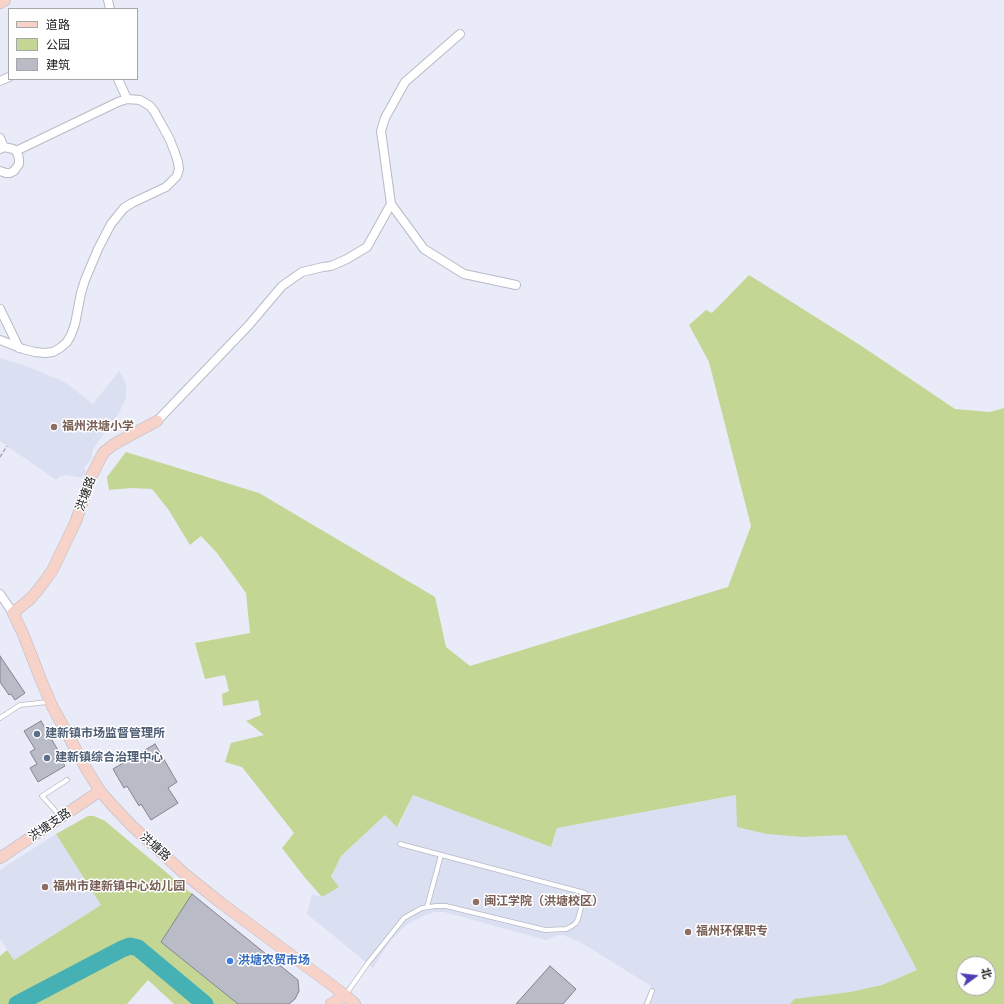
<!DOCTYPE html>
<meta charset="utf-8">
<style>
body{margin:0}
#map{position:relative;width:1004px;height:1004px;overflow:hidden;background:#e9ebf8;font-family:"Noto Serif","Noto Sans SC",serif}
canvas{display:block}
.legend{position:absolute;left:8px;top:8px;width:130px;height:72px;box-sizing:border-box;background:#fff;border:1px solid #a6a7a8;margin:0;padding:5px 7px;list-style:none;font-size:12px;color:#212226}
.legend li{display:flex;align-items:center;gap:8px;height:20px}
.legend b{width:20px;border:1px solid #a6a7a8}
.north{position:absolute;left:956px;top:956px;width:40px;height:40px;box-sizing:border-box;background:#fff;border:1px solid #a6a7a8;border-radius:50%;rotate:75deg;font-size:11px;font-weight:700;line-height:16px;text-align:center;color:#212226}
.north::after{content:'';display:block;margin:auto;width:14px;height:18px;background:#4e3eb5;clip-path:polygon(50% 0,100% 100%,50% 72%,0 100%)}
</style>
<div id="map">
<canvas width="1004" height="1004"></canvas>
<ul class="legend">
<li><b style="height:5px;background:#f6d2c8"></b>道路</li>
<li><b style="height:11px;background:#c3d693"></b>公园</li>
<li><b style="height:11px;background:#b9bbc7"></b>建筑</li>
</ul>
<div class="north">北</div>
</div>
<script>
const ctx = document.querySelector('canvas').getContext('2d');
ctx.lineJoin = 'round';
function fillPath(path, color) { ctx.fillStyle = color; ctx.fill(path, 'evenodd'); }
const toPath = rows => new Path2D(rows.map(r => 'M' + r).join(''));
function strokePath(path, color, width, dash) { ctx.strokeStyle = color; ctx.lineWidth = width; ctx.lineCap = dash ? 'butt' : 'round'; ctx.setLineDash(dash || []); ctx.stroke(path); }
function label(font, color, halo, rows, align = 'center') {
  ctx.font = font + ' "Noto Serif","Noto Sans SC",serif'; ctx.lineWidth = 3; ctx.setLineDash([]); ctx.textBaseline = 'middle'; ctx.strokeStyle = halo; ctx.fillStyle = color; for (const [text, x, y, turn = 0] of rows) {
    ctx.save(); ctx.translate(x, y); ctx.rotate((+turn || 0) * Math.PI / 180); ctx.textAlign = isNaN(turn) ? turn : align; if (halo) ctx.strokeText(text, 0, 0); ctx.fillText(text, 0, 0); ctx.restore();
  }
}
const built = toPath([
 [0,358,29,367,55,378,66,383,93,404,119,371,125,381,126,386,126,398,119,413,93,449,92,454,92,458,84,468,87,472,82,478,66,475,61,476,56,480,0,441],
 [413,795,551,847,557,828,737,795,803,837,846,835,917,970,882,985,850,992,794,999,790,1004,643,1004,651,986,582,943,563,935,558,935,549,939,546,940,444,912,435,912,426,915,409,923,402,929,389,943,373,968,307,914,312,894,322,897,341,856,385,815,398,827],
 [56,834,101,905,14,960,0,939,0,870]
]);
const green = toPath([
 [749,275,860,345,955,409,990,412,1004,408,1004,1004,790,1004,794,999,850,992,882,985,917,970,846,835,803,837,767,834,737,827,736,795,557,828,551,847,413,795,397,827,385,815,341,856,331,877,339,887,322,897,306,879,282,848,294,833,242,767,225,762,231,743,264,735,246,721,261,715,258,700,223,706,222,694,229,691,225,675,205,679,195,643,250,633,246,593,217,553,201,536,190,545,168,509,152,489,131,488,109,490,107,477,126,452,259,493,435,597,446,647,470,666,728,587,751,526,709,362,689,325,706,310,712,313],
 [964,964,988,964,988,988,964,988],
 [88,816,94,816,105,821,192,894,161,942,238,1004,174,1004,148,980,127,1004,0,1004,0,956,7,950,14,960,101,905,56,834]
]);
const river = toPath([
 [17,1004,122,949,130,946,138,948,205,1004]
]);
const building = toPath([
 [0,656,25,693,15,700,11,694,9,695,0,682,0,656],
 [41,721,59,752,57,753,65,766,38,782,30,768,37,764,30,752,35,749,24,731,41,721],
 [155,744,177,782,168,788,178,803,151,820,141,804,139,806,127,786,124,788,113,769,155,744],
 [192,894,298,980,299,991,295,999,289,1004,238,1004,161,942,192,894],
 [550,966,576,989,563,1004,516,1004,550,966]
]);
const path = toPath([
 [0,457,7,446]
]);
const lane = toPath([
 [0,718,20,705,48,702],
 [61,817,42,796,67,780],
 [427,907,441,855],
 [346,994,368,963,404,918,411,914,422,908,436,906,446,906,545,930,566,929,572,926,576,923,578,919,585,893,400,844],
 [647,1004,652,991]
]);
const street = toPath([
 [108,0,110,9],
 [460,34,405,82,385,118,381,131,391,204,424,249,464,274,516,285],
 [118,79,127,99],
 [0,81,9,77],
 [0,138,4,147],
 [0,149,4,147,13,149,16,151,18,155,19,159,19,164,14,171,10,173,6,173,0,171],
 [0,309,19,348],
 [0,340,23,349,35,352,45,353,53,352,60,348,67,342,71,335,75,324,81,293,85,280,98,249,111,224,124,208,132,203,166,187,177,176,179,169,178,162,175,153,170,140,163,127,154,111,150,106,140,100,127,99,118,102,16,151],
 [157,421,249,325,282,286,302,272,323,267,331,266,347,259,367,247,391,204],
 [0,594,13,613]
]);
const secondary = toPath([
 [0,3,5,0],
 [157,421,118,442,113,445,104,452,99,461,90,479,76,521,52,571,38,590,30,599,13,613,23,634,41,680,52,706,87,770,100,791,113,806,132,826,186,875,221,903,345,995,355,1004],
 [0,858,100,791],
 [331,1004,345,995]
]);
const markers = [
 [54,427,4,"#8d6e63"],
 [37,734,4,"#5c6f8a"],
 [47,758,4,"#5c6f8a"],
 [45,887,4,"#8d6e63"],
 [476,902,4,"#8d6e63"],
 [688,932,4,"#8d6e63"],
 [230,961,4,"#3f7fe0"]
];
const educationNames = [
 ["福州洪塘小学",62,427],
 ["福州市建新镇中心幼儿园",53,887],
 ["闽江学院（洪塘校区）",484,902],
 ["福州环保职专",696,932]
];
const streetNames = [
 ["洪塘路",86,494,-70],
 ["洪塘支路",50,825,-34],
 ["洪塘路",155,847,42]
];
const serviceNames = [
 ["建新镇市场监督管理所",45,734],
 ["建新镇综合治理中心",55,758]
];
const shopNames = [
 ["洪塘农贸市场",238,961]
];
fillPath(built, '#dbdff2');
fillPath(green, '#c3d693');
strokePath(river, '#46b1b4', 17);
fillPath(building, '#b9bbc7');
strokePath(building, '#81838e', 1);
strokePath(lane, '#b8bac6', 5.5);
strokePath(street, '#b8bac6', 10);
strokePath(secondary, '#b8bac6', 12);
strokePath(path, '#a8a9b3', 1.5, [4, 2]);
strokePath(lane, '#fff', 4);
strokePath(street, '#fff', 8);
strokePath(secondary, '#f6d2c8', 11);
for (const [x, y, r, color] of markers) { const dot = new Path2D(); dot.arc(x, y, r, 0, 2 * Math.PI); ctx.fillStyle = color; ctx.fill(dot); strokePath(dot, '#fff', 1.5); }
label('bold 12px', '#785e54', '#fff', educationNames, 'left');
label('12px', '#212226', '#fff', streetNames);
label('bold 12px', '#4e5e75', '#fff', serviceNames, 'left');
label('bold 12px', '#366cbe', '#fff', shopNames, 'left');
</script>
